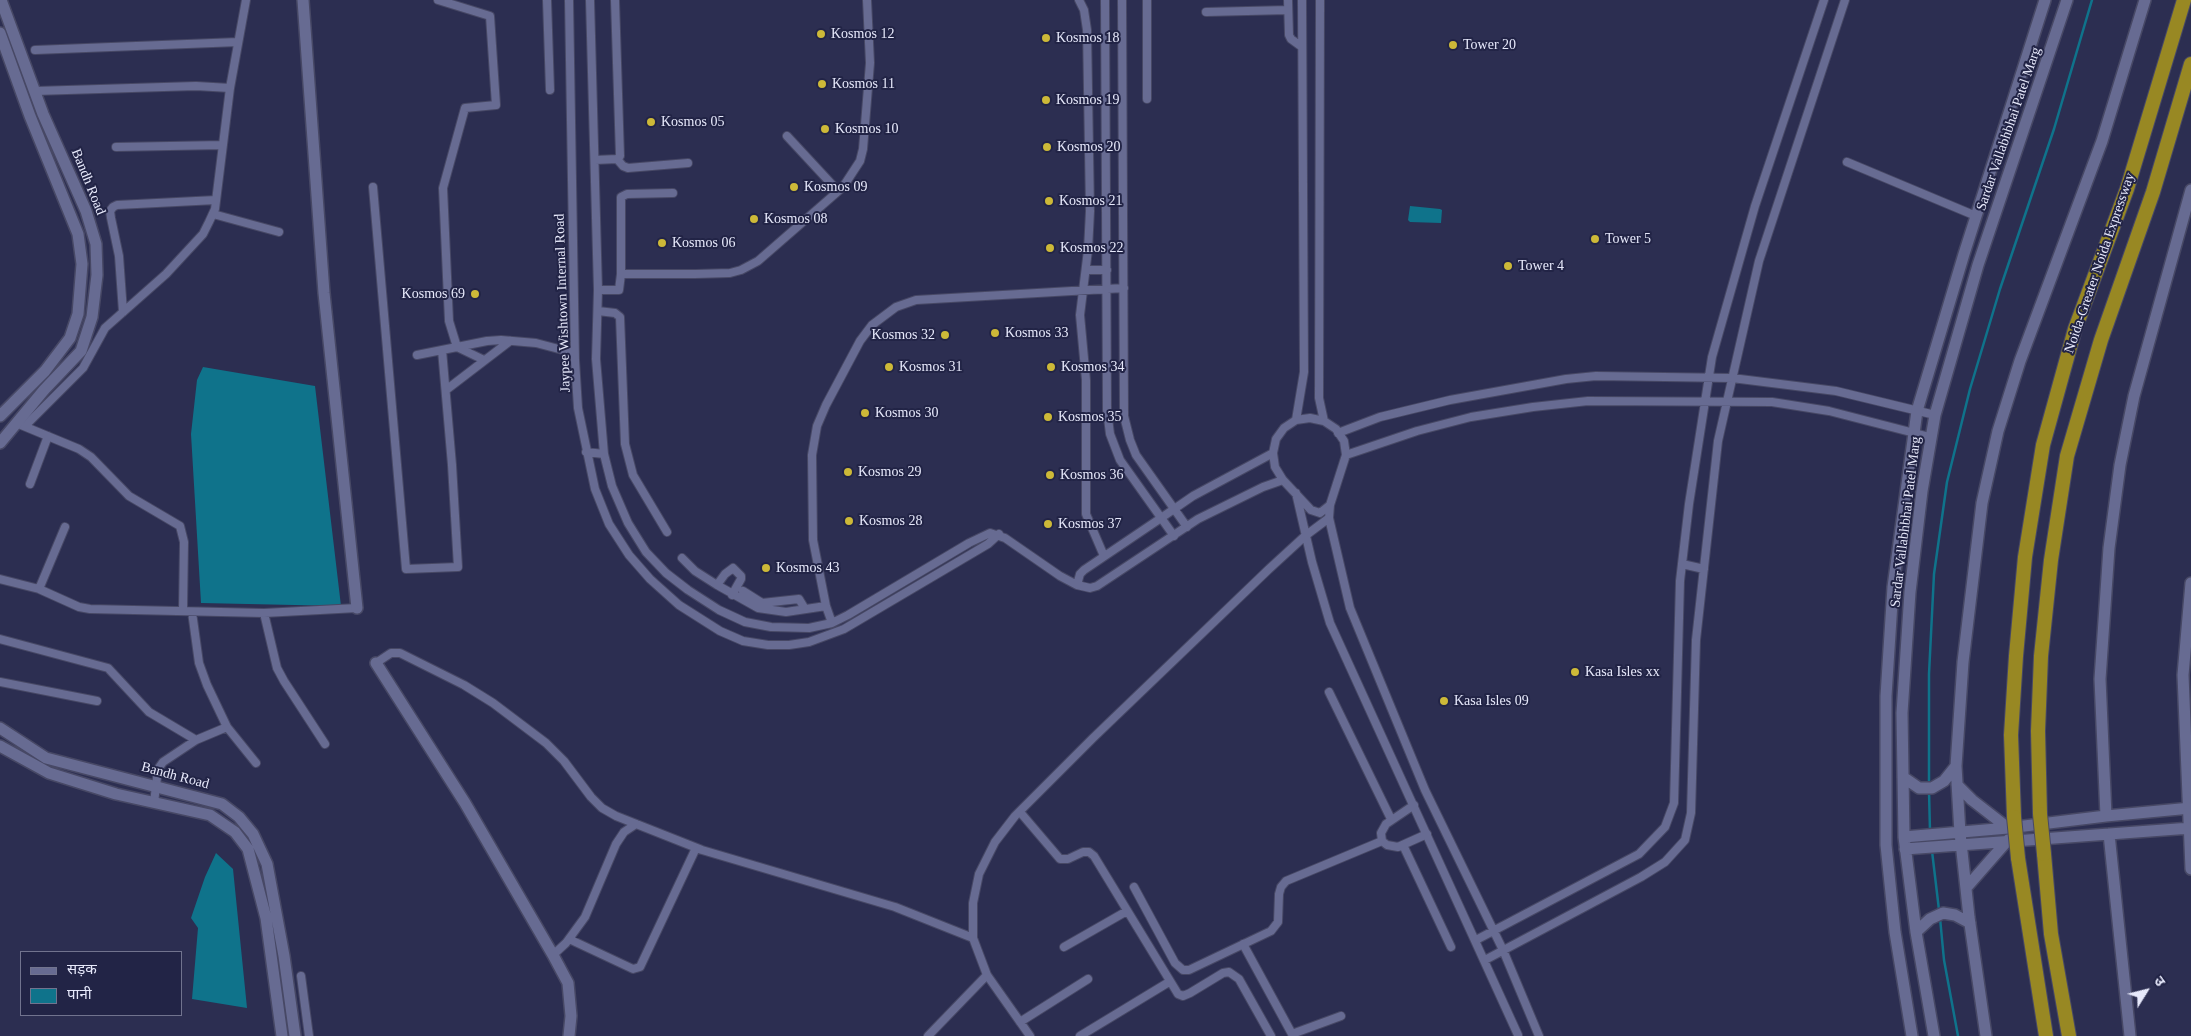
<!DOCTYPE html>
<meta charset="utf-8">
<style>
body{margin:0}
#map{position:relative;width:2191px;height:1036px;overflow:hidden;background:#2c2e51;font-family:Georgia,"Noto Sans Devanagari",serif}
canvas{display:block}
.legend{position:absolute;left:20px;top:951px;width:162px;height:65px;box-sizing:border-box;background:#222446;border:1px solid #71738e;margin:0;padding:6px 9px;list-style:none;font-size:15px;color:#e7e9fb}
.legend li{display:flex;align-items:center;gap:10px;height:25px}
.legend b{width:25px;border:1px solid #71738e}
.north{position:absolute;left:2121px;top:966px;width:50px;height:50px;-webkit-text-stroke:4px #222446;paint-order:stroke;rotate:54deg;font-size:14px;font-weight:700;line-height:20px;text-align:center;color:#e7e9fb}
.north::after{content:'';display:block;margin:auto;width:18px;height:22px;background:#e7e9fb;clip-path:polygon(50% 0,100% 100%,50% 72%,0 100%)}
</style>
<div id="map">
<canvas width="2191" height="1036"></canvas>
<ul class="legend">
<li><b style="height:6px;background:#676b92"></b>सड़क</li>
<li><b style="height:14px;background:#0f738b"></b>पानी</li>
</ul>
<div class="north">उ</div>
</div>
<script>
const ctx = document.querySelector('canvas').getContext('2d');
ctx.lineJoin = 'round';
function fillPath(path, color) { ctx.fillStyle = color; ctx.fill(path, 'evenodd'); }
const toPath = rows => new Path2D(rows.map(r => 'M' + r).join(''));
function strokePath(path, color, width, dash) { ctx.strokeStyle = color; ctx.lineWidth = width; ctx.lineCap = dash ? 'butt' : 'round'; ctx.setLineDash(dash || []); ctx.stroke(path); }
function label(font, color, halo, rows, align = 'center') {
  ctx.font = font + ' Georgia,serif'; ctx.lineWidth = 4; ctx.setLineDash([]); ctx.textBaseline = 'middle'; ctx.strokeStyle = halo; ctx.fillStyle = color; for (const [text, x, y, turn = 0] of rows) {
    ctx.save(); ctx.translate(x, y); ctx.rotate((+turn || 0) * Math.PI / 180); ctx.textAlign = isNaN(turn) ? turn : align; if (halo) ctx.strokeText(text, 0, 0); ctx.fillText(text, 0, 0); ctx.restore();
  }
}
const water = toPath([
 [1410,206,1440,209,1442,210,1441,223,1410,222,1408,220],
 [203,367,315,386,341,606,201,603,191,434,197,380],
 [216,853,233,869,247,1008,192,999,198,928,191,918,205,877]
]);
const stream = toPath([
 [1929,783,1929,674,1934,574,1947,482,1970,389,2000,289,2054,129,2092,0],
 [1929,791,1930,831],
 [1932,851,1939,910],
 [1940,918,1944,960,1958,1036]
]);
const street = toPath([
 [438,0,490,16,496,105,465,108,443,188,449,321,457,347,484,360],
 [547,0,550,90],
 [569,0,575,360,578,408,595,489,609,524,629,555,650,579,679,605,720,631,743,641,768,645,789,645,809,642,844,629,988,544,999,534],
 [590,0,598,290,596,359,604,454,612,486,628,523,646,552,666,573,688,590,719,610,745,622,771,627,809,628,832,623,848,615,969,543,990,533,1005,538,1060,576,1077,585,1090,588,1097,586,1198,519,1263,487,1283,480],
 [1079,0,1084,10,1087,30,1090,211,1088,250,1080,315,1086,380,1086,514,1104,556],
 [1105,0,1107,410,1110,434,1120,460,1174,536],
 [1122,0,1124,416,1130,440,1136,455,1187,527],
 [1147,0,1147,99],
 [1288,0,1289,35,1291,39,1302,47],
 [1320,0,1319,398,1324,421],
 [1206,12,1288,10],
 [35,50,238,42],
 [35,91,196,86,230,88],
 [787,136,838,191],
 [116,147,223,145],
 [617,159,623,166,628,168,688,163],
 [595,160,617,159,620,156,615,0],
 [1847,162,1976,216],
 [373,187,406,569,458,567,452,465,442,350],
 [673,193,627,194,621,197,621,274,695,274,730,273,741,270,758,261,843,187,860,161,863,149,870,63,867,0],
 [213,214,279,232],
 [1086,270,1107,270],
 [598,290,619,290,621,274],
 [598,311,615,313,620,317,625,444,633,475,667,532],
 [123,312,119,256,111,218,110,211,113,207,117,205,216,200],
 [417,355,487,341,501,340,536,343,574,353],
 [446,390,510,341],
 [1310,418,1324,421,1336,429,1344,441,1346,455,1330,505,1320,513,1311,510,1283,480,1275,467,1273,453,1276,439,1284,428,1296,420,1310,418],
 [1296,420,1304,372,1302,0],
 [21,425,79,449,91,457,129,496,180,526,184,542,183,611],
 [25,426,83,368,105,328,166,274,203,234,209,222,215,209,230,88,246,0],
 [1338,433,1380,417,1450,400,1566,379,1596,376,1732,378,1836,391,1935,415],
 [586,452,604,454],
 [1346,455,1417,431,1471,417,1533,407,1588,401,1772,402,1829,411,1930,437],
 [30,484,48,436],
 [1296,493,1312,562,1330,623,1518,1035],
 [1330,505,1329,518,1350,608,1425,790,1503,950,1539,1036],
 [682,558,695,571,717,585,758,608,786,612,826,606],
 [1682,564,1704,569],
 [0,579,39,589,79,607,90,609,264,613,357,608],
 [717,585,725,574,733,568,741,576,741,579,732,595],
 [1077,585,1080,574,1084,570,1161,518,1193,496,1273,453],
 [39,589,65,527],
 [743,591,762,603,799,599,805,609],
 [192,612,199,663,207,685,227,727,256,763],
 [264,613,277,668,284,681,325,744],
 [832,623,826,606,813,540,812,455,817,426,826,405,860,341,872,325,896,307,916,300,1124,288],
 [0,639,108,668,149,712,196,740],
 [376,663,391,653,400,653,464,685,493,703,546,743,564,761,591,797,602,808,616,816,702,850,895,907,973,938],
 [0,682,97,701],
 [1329,692,1391,819],
 [154,803,158,769,163,762,196,740,227,727],
 [1414,805,1386,824,1381,833,1382,841,1387,845,1398,847,1427,834],
 [1020,812,1060,859,1068,859,1083,852,1089,852,1094,856,1178,994,1183,996,1190,993,1223,973,1229,972,1239,979,1271,1036],
 [1403,845,1451,947],
 [1134,887,1175,963,1183,970,1189,970,1271,931,1278,922,1279,894,1281,887,1286,881,1382,841],
 [569,939,633,969,640,967,696,848],
 [1476,940,1639,854,1665,827,1674,803,1680,581,1689,504,1712,357,1755,206,1824,0],
 [1243,944,1292,1034,1341,1016],
 [1064,947,1127,911],
 [553,955,566,943,585,917,616,844,624,832,636,824],
 [1485,960,1641,877,1665,862,1685,840,1691,813,1696,640,1718,441,1759,261,1845,0],
 [301,976,309,1036],
 [1020,1022,1088,979],
 [928,1036,987,975],
 [1030,1036,987,975,973,938,973,903,979,874,995,842,1015,816,1093,738,1269,569,1305,536,1329,518],
 [1080,1036,1169,982]
]);
const secondary = toPath([
 [303,0,324,293,357,608],
 [0,33,30,116,78,234,82,264,78,314,70,338,45,371,0,416],
 [0,443,44,390,81,351,92,317,97,275,96,244,86,211,43,114,1,0],
 [2191,583,2183,675,2191,869],
 [376,663,465,803,553,955,568,983,571,1016,569,1036],
 [0,728,46,758,222,804,239,817,253,834,267,864,284,956,295,1036],
 [0,746,49,773,116,794,210,815,235,832,248,849,266,918,282,1036],
 [1903,777,1919,788,1932,788,1944,781,1956,766],
 [1957,785,1972,800,2008,828],
 [2106,816,2100,679,2109,548,2120,465,2134,396,2191,190],
 [2109,834,2130,1036],
 [1904,837,2008,828,2106,816,2191,808],
 [1905,849,2191,828],
 [1966,888,2008,840],
 [1916,932,1930,919,1943,913,1955,915,1970,923],
 [1912,1036,1895,932,1886,845,1886,696,1893,587,1917,411,1964,254,2045,0],
 [1934,1036,1916,932,1904,837,1902,713,1910,592,1922,491,1935,415,1978,265,2067,0],
 [1986,1036,1969,917,1960,833,1956,766,1963,662,1982,503,1998,431,2020,361,2102,141,2145,0]
]);
const highway = toPath([
 [2040,814,2038,731,2041,656,2051,560,2067,456,2101,340,2153,192,2191,64],
 [2014,817,2011,735,2016,656,2025,557,2043,445,2075,329,2127,189,2184,0],
 [2044,854,2051,934,2069,1036],
 [2018,858,2046,1036]
]);
const highwayBridge = toPath([
 [2040,814,2044,854],
 [2014,817,2018,858]
]);
const markers = [
 [821,34,5,"#cdb938"],
 [1046,38,5,"#cdb938"],
 [1453,45,5,"#cdb938"],
 [822,84,5,"#cdb938"],
 [1046,100,5,"#cdb938"],
 [651,122,5,"#cdb938"],
 [825,129,5,"#cdb938"],
 [1047,147,5,"#cdb938"],
 [794,187,5,"#cdb938"],
 [1049,201,5,"#cdb938"],
 [754,219,5,"#cdb938"],
 [1595,239,5,"#cdb938"],
 [662,243,5,"#cdb938"],
 [1050,248,5,"#cdb938"],
 [1508,266,5,"#cdb938"],
 [475,294,5,"#cdb938"],
 [995,333,5,"#cdb938"],
 [945,335,5,"#cdb938"],
 [889,367,5,"#cdb938"],
 [1051,367,5,"#cdb938"],
 [865,413,5,"#cdb938"],
 [1048,417,5,"#cdb938"],
 [848,472,5,"#cdb938"],
 [1050,475,5,"#cdb938"],
 [849,521,5,"#cdb938"],
 [1048,524,5,"#cdb938"],
 [766,568,5,"#cdb938"],
 [1575,672,5,"#cdb938"],
 [1444,701,5,"#cdb938"]
];
const poiNames = [
 ["Kosmos 12",831,34],
 ["Kosmos 18",1056,38],
 ["Tower 20",1463,45],
 ["Kosmos 11",832,84],
 ["Kosmos 19",1056,100],
 ["Kosmos 05",661,122],
 ["Kosmos 10",835,129],
 ["Kosmos 20",1057,147],
 ["Kosmos 09",804,187],
 ["Kosmos 21",1059,201],
 ["Kosmos 08",764,219],
 ["Tower 5",1605,239],
 ["Kosmos 06",672,243],
 ["Kosmos 22",1060,248],
 ["Tower 4",1518,266],
 ["Kosmos 69",465,294,"right"],
 ["Kosmos 33",1005,333],
 ["Kosmos 32",935,335,"right"],
 ["Kosmos 31",899,367],
 ["Kosmos 34",1061,367],
 ["Kosmos 30",875,413],
 ["Kosmos 35",1058,417],
 ["Kosmos 29",858,472],
 ["Kosmos 36",1060,475],
 ["Kosmos 28",859,521],
 ["Kosmos 37",1058,524],
 ["Kosmos 43",776,568],
 ["Kasa Isles xx",1585,672],
 ["Kasa Isles 09",1454,701]
];
const streetNames = [
 ["Sardar Vallabhbhai Patel Marg",2009,129,-71],
 ["Bandh Road",88,182,68],
 ["Noida-Greater Noida Expressway",2100,263,-71],
 ["Jaypee Wishtown Internal Road",563,303,-92],
 ["Sardar Vallabhbhai Patel Marg",1906,522,-83],
 ["Bandh Road",175,776,15]
];
fillPath(water, '#0f738b');
strokePath(stream, '#0f738b', 2.5);
strokePath(street, '#474865', 10);
strokePath(secondary, '#474865', 14);
strokePath(highway, '#474865', 16);
strokePath(street, '#676b92', 8);
strokePath(secondary, '#676b92', 11);
strokePath(highway, '#988823', 14);
strokePath(highwayBridge, '#474865', 16, []);
strokePath(highwayBridge, '#988823', 14);
for (const [x, y, r, color] of markers) { const dot = new Path2D(); dot.arc(x, y, r, 0, 2 * Math.PI); ctx.fillStyle = color; ctx.fill(dot); strokePath(dot, '#222446', 2); }
label('14px', '#e7e9fb', '#222446', poiNames, 'left');
label('14px', '#e7e9fb', '#222446', streetNames);
</script>
